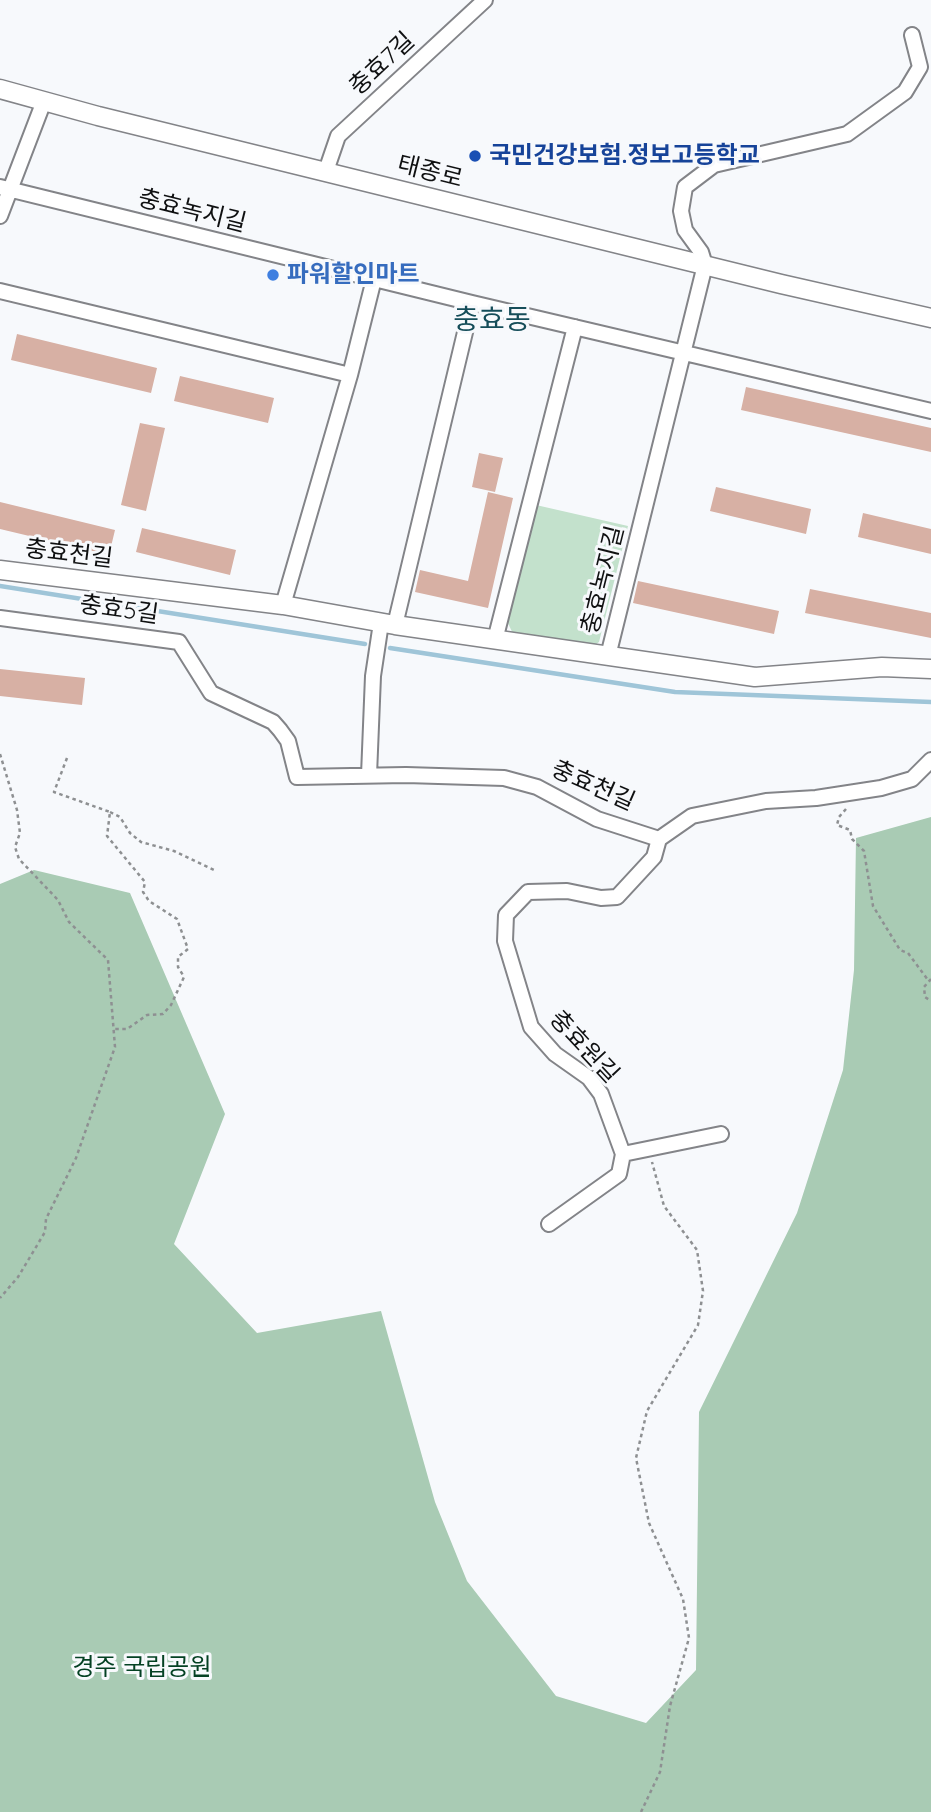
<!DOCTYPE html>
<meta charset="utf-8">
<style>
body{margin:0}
canvas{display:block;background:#f7f9fc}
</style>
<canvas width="931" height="1812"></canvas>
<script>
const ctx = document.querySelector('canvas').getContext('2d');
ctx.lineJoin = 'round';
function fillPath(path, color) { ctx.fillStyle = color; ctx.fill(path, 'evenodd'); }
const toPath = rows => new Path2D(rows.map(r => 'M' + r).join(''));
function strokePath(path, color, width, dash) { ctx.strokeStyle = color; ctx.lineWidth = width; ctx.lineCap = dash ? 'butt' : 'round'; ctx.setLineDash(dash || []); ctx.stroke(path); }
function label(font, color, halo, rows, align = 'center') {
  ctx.font = font + ' Quicksand,"Noto Sans KR",sans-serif'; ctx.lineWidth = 6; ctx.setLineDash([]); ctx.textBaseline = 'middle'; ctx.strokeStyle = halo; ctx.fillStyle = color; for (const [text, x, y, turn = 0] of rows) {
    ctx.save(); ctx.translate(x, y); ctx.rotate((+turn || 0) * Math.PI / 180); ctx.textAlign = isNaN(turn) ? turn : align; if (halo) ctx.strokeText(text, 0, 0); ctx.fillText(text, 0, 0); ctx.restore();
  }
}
const green = toPath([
 [536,505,628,526,599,642,589,649,514,636,506,619]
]);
const forest = toPath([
 [931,817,931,1812,0,1812,0,884,34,870,130,893,225,1114,174,1244,257,1333,381,1311,435,1502,467,1581,556,1696,646,1723,696,1670,699,1412,797,1213,843,1070,854,970,856,838]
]);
const stream = toPath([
 [0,586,365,644],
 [390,648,675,692,931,702]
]);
const building = toPath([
 [17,334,157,368,151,393,11,360],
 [180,376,274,398,268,423,174,401],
 [746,387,931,428,931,452,741,410],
 [140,423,165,428,146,511,121,505],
 [479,453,503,458,495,492,472,487],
 [716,487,811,509,806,534,710,511],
 [488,492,513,498,488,608,415,592,420,570,468,581],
 [0,502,115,530,109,555,0,529],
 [863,513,931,529,931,554,858,537],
 [142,528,236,550,230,575,136,552],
 [638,581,779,611,774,634,633,603],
 [810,589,931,613,931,638,805,613],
 [0,669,85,678,82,705,0,696]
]);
const path = toPath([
 [0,754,17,810,20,833,15,847,19,859,58,900,69,922,108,960,115,1047,76,1158,46,1219,45,1232,18,1277,0,1298],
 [67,758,54,792,110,812,107,836,145,882,143,892,149,901,177,919,188,949,178,957,178,967,184,977,171,1005,163,1014,147,1015,127,1029,113,1029],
 [846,809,839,817,837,825,850,830,852,839,864,851,873,906,900,950,908,953,928,980],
 [110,812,120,817,130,833,141,842,174,851,216,871],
 [931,979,924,987,925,997,931,1001],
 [641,1812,660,1772,670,1706,689,1638,683,1599,649,1523,636,1458,647,1411,698,1325,703,1291,697,1250,664,1206,652,1162]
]);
const minor = toPath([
 [326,171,338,136,485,0],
 [0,187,472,303,931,411],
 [0,216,44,101],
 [0,291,350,375],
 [283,605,350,375,374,279],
 [0,618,179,642,211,693,273,722,280,730,288,741,297,777,406,775,504,778,537,787,597,819,659,839,692,816,766,801,816,798,881,788,912,779,931,760],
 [395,625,472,303],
 [495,640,575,327],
 [608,656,705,265,701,252,685,230,681,211,685,187,714,165,847,134,905,92,920,67,912,35],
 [369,775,373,676,381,623],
 [659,839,654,857,617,897,601,898,567,891,528,892,506,915,505,941,531,1027,555,1054,589,1078,601,1094,623,1154,721,1134],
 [549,1224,619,1174,623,1154]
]);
const tertiary = toPath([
 [0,89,98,116,781,284,931,318],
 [0,570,283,605,395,625,755,677,882,667,931,669]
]);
const markers = [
 [475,156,7,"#1a4fb4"],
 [273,275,7,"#3f7fe0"]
];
const streetNames = [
 ["충효7길",382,64,-43],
 ["태종로",430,172,14],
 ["충효녹지길",192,211,14],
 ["충효천길",69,554,7],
 ["충효녹지길",603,580,-76],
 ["충효5길",119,610,8],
 ["충효천길",593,786,24],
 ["충효원길",584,1047,47]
];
const transitNames = [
 ["국민건강보험.정보고등학교",489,156]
];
const shopNames = [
 ["파워할인마트",287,275]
];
const parkNames = [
 ["경주 국립공원",142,1668]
];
const quarterNames = [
 ["충효동",492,321]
];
fillPath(green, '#c3e1cc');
fillPath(forest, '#a9cbb4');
strokePath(stream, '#9fc5d8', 4.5);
fillPath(building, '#d7b0a4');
strokePath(minor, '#838488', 18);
strokePath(tertiary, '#838488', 21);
strokePath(path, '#8e9092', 2.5, [3.5, 3.5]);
strokePath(minor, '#fff', 14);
strokePath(tertiary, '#fff', 18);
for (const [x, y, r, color] of markers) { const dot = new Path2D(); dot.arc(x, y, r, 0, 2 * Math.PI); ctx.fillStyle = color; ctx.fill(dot); strokePath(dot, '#f7f9fc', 2.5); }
label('24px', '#0f1011', '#f7f9fc', streetNames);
label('bold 24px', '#164399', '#f7f9fc', transitNames, 'left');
label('bold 24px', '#366cbe', '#f7f9fc', shopNames, 'left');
label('24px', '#044123', '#f7f9fc', parkNames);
label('28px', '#154d59', '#f7f9fc', quarterNames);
</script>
